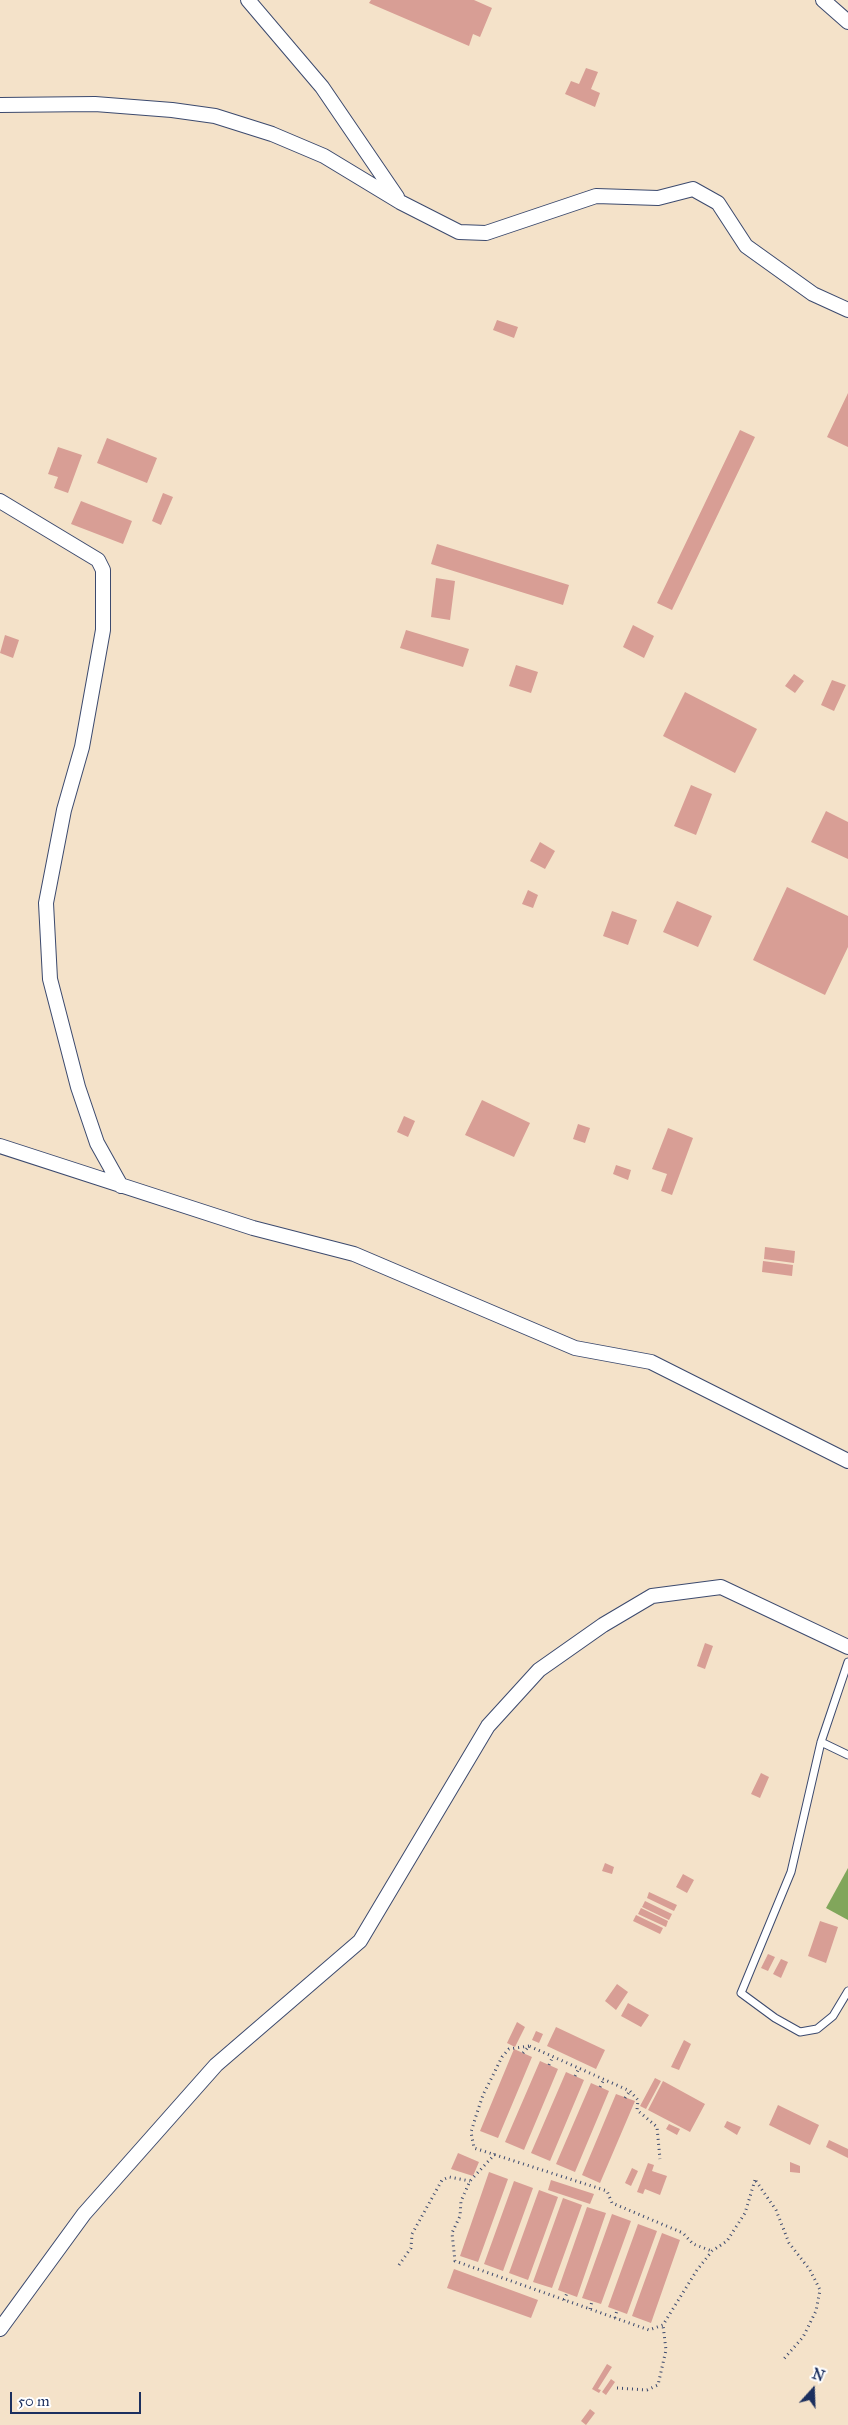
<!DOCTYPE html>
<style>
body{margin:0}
#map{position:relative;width:848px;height:2425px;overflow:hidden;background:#f4e2c9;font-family:"IM FELL Great Primer",serif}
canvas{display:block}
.north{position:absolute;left:788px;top:2365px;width:50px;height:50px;-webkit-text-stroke:4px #fff;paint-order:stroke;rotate:20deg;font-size:14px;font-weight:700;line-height:20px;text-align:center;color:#1b2f5e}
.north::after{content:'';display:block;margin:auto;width:18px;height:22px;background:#1b2f5e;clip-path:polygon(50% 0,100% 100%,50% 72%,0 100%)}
.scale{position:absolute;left:10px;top:2392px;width:131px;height:22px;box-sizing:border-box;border:2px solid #1b2f5e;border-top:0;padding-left:6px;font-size:15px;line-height:18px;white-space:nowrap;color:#1b2f5e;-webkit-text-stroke:4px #fff;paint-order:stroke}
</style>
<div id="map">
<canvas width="848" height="2425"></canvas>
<div class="north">N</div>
<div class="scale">50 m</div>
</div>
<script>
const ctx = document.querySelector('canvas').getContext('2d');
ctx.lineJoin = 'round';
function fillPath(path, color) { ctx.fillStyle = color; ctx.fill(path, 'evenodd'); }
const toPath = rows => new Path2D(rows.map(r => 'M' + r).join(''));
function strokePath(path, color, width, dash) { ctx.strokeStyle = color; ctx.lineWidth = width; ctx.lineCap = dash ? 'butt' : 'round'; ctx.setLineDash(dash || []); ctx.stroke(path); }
const forest = toPath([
 [848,1868,848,1920,826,1908]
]);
const building = toPath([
 [371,0,474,0,492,8,480,37,473,34,469,46,369,3],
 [586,68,598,72,591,89,600,93,595,107,565,94,571,81,579,84],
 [497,320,518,327,514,338,493,330],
 [848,393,848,447,827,437],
 [740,430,755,437,672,610,657,603],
 [107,438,157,458,147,483,97,463],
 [58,447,82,455,68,493,54,488,58,477,48,474],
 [163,493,173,497,161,525,152,521],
 [81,501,132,521,123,544,71,524],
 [437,544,569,585,563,605,431,564],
 [436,578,455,581,450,620,431,617],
 [633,625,654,636,644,658,623,647],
 [406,630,469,649,463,667,400,648],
 [5,635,19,640,13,658,0,653],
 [516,665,538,672,531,693,509,686],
 [794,674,804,681,795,693,785,686],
 [832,680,846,685,834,711,821,705],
 [685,692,757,729,735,773,663,736],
 [691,785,712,794,696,835,674,826],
 [826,811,848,822,848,859,811,842],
 [540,842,555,851,545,869,530,861],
 [787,887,848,916,848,947,825,995,753,960],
 [528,890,538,895,533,908,522,904],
 [677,901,712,916,698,947,663,932],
 [612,911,637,920,628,945,603,936],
 [482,1100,530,1123,514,1157,465,1135],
 [404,1116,415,1121,408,1137,397,1132],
 [578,1124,590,1128,585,1143,573,1139],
 [668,1128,693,1138,672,1195,661,1191,667,1174,652,1169],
 [616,1165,631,1170,628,1180,613,1174],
 [765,1247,795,1251,794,1263,764,1259],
 [763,1261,793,1265,792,1276,762,1272],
 [705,1643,713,1646,705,1669,697,1666],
 [761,1773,769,1777,760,1798,751,1794],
 [605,1863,614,1867,612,1874,602,1871],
 [683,1874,694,1880,687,1893,676,1887],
 [649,1892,677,1905,674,1911,647,1898],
 [645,1901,672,1914,669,1920,642,1907],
 [641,1908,668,1921,666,1927,638,1914],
 [636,1915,663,1928,660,1934,633,1921],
 [820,1921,838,1927,826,1963,808,1956],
 [768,1954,775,1957,768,1971,761,1968],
 [781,1959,788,1962,781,1978,773,1974],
 [617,1984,628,1992,616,2010,605,2001],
 [628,2003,649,2015,641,2027,621,2016],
 [517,2022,525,2027,515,2047,507,2043],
 [556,2027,605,2050,596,2069,547,2046],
 [536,2031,543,2034,539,2043,532,2040],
 [684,2040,691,2044,679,2070,671,2067],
 [514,2049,532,2057,498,2138,480,2131],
 [540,2061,558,2069,524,2150,505,2142],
 [566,2072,584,2080,550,2161,531,2153],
 [655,2078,661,2081,646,2109,640,2106],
 [663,2081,705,2104,690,2132,648,2110],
 [591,2083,609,2091,575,2172,556,2164],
 [616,2094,635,2101,600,2183,582,2175],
 [778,2105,819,2125,810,2145,769,2125],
 [727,2121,741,2127,737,2135,724,2127],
 [669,2124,680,2129,677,2135,666,2129],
 [829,2140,848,2149,848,2158,826,2147],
 [458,2153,479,2162,473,2176,451,2169],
 [790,2162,800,2166,800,2173,790,2172],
 [648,2163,654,2165,652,2171,667,2176,660,2195,645,2189,643,2194,637,2192],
 [632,2168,638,2171,631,2186,625,2183],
 [489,2172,508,2179,478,2262,460,2256],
 [551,2180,594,2194,590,2204,548,2190],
 [514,2181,533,2188,503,2271,484,2264],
 [539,2190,558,2197,528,2280,509,2273],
 [563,2198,582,2205,552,2288,533,2282],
 [587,2207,606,2213,577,2297,558,2290],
 [612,2214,631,2221,601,2304,582,2298],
 [638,2224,657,2231,627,2314,608,2307],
 [662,2233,680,2240,651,2323,632,2316],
 [454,2269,538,2300,531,2318,447,2288],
 [607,2364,612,2367,598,2389,601,2390,599,2393,592,2389],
 [611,2379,615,2382,606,2395,602,2392],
 [590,2409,595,2413,586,2425,581,2421]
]);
const path = toPath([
 [529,2046,509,2049,502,2057,483,2095,476,2116,471,2132,474,2148,607,2191,612,2203,683,2233,693,2244,712,2251],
 [523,2053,529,2046,630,2091,638,2100,637,2110,657,2127,660,2159],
 [549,2065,553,2056],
 [575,2076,579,2068],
 [600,2087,604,2079],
 [625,2098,630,2091],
 [495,2154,470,2181,461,2201,460,2216,452,2233,455,2261,649,2330,663,2325,697,2270,712,2251,727,2241,745,2213,755,2180],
 [756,2181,776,2210,789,2243,810,2270,820,2290,816,2311,803,2337,783,2360],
 [399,2265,411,2248,412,2234,442,2180,449,2177,470,2181],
 [564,2300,567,2293],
 [590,2309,592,2301],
 [615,2318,617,2310],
 [617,2388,647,2390,658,2385,666,2350,663,2325]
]);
const service = toPath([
 [848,1662,821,1742,791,1872,741,1993,775,2018,800,2032,817,2029,833,2016,848,1991],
 [821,1742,848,1755]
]);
const minor = toPath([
 [248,0,322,87,397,197],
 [823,0,848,22],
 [0,105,95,104,172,110,215,116,272,134,324,156,400,202,459,232,486,233,596,196,658,198,693,189,718,203,746,246,813,294,848,310],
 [0,501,98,560,103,570,103,630,82,747,64,810,46,903,50,979,78,1087,97,1143,121,1186],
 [0,1146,253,1228,354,1254,575,1348,651,1362,848,1461],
 [0,2329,84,2214,216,2065,360,1941,488,1726,539,1670,603,1625,652,1596,721,1587,848,1647]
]);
fillPath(forest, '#81a65b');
fillPath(building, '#d89e95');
strokePath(service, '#3c4a6e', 9);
strokePath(minor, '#3c4a6e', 16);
strokePath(path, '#3c4a6e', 3, [1, 4]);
strokePath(service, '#fff', 7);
strokePath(minor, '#fff', 14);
</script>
